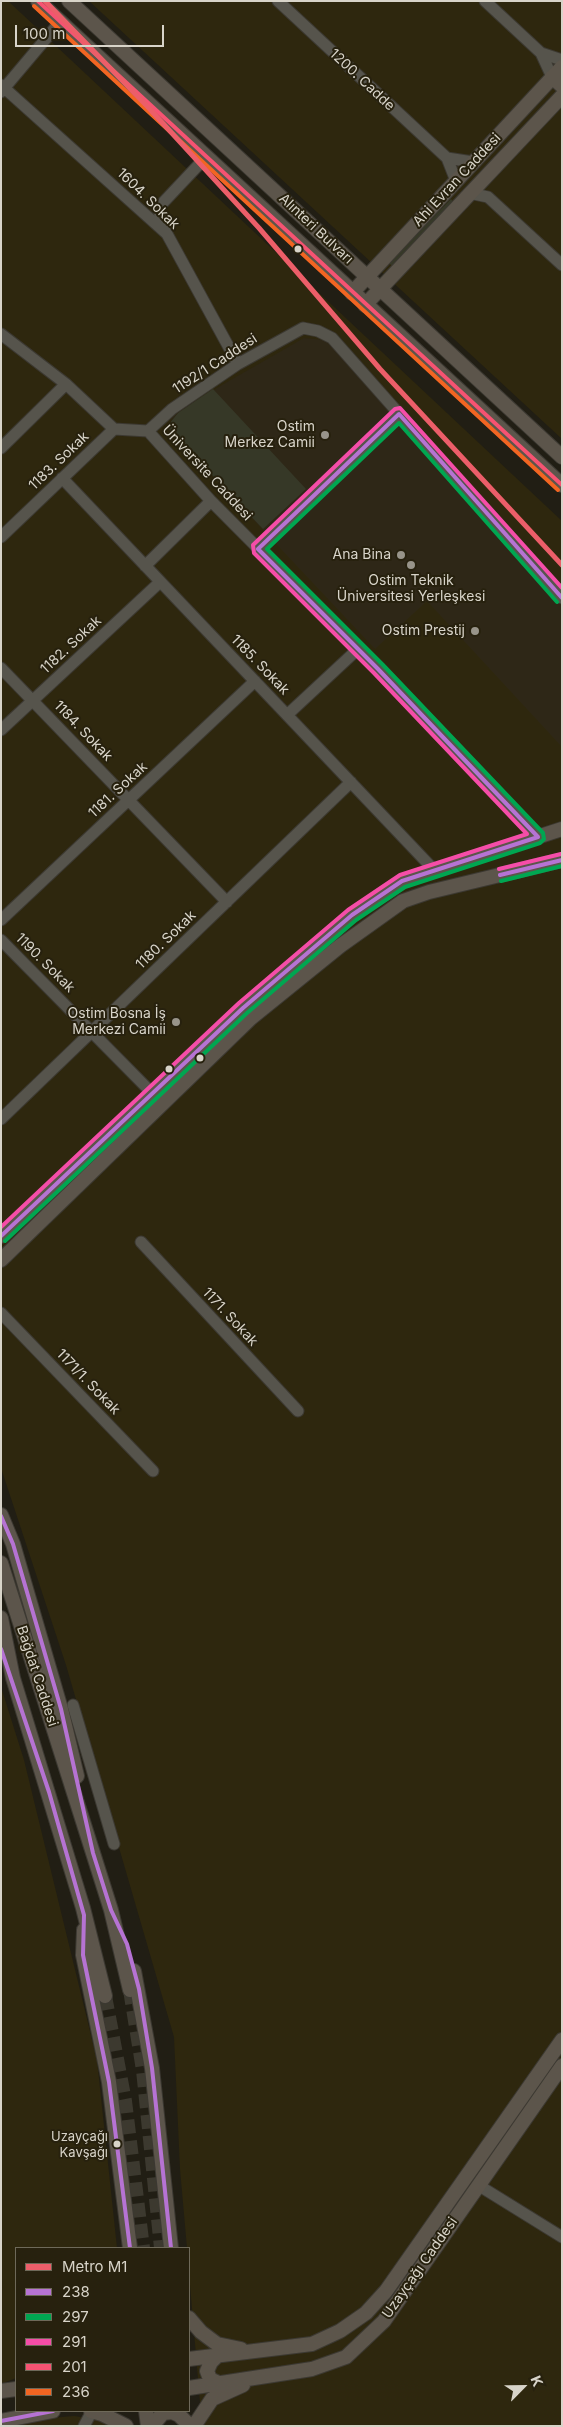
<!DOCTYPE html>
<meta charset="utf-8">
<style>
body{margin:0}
#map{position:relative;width:563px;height:2427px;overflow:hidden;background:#211e14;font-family:Inter,sans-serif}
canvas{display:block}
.frame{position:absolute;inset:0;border:2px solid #d8d4c9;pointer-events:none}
.legend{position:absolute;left:15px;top:2247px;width:175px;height:165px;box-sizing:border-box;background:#27210e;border:1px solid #6e6959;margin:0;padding:6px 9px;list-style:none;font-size:15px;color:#d8d4c9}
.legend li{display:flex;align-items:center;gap:10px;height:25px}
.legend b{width:25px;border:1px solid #6e6959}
.north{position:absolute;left:498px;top:2362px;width:50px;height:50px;-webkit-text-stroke:4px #27210e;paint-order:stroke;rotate:67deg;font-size:14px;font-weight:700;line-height:20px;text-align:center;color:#d8d4c9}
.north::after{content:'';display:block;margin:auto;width:18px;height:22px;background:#d8d4c9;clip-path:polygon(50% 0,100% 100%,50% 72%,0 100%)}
.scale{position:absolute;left:15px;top:25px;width:149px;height:22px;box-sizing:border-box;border:2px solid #d8d4c9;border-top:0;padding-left:6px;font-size:15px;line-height:18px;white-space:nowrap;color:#d8d4c9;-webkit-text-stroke:4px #27210e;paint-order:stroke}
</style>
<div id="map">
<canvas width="563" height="2427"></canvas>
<div class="frame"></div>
<ul class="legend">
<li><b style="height:6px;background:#ec5e69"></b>Metro M1</li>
<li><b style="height:6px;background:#b673d3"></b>238</li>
<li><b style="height:6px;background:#00a651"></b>297</li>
<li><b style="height:6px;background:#f54da8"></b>291</li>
<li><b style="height:6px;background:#f65372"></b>201</li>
<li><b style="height:6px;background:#f26522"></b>236</li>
</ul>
<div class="north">K</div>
<div class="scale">100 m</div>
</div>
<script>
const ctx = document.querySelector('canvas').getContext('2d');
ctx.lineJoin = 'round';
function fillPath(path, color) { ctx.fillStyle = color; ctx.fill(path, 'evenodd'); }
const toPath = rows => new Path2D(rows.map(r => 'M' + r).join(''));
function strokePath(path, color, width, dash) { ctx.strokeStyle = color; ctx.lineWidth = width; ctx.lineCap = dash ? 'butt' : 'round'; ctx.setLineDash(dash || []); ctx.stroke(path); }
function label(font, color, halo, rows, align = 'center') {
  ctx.font = font + ' Inter,sans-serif'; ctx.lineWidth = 4; ctx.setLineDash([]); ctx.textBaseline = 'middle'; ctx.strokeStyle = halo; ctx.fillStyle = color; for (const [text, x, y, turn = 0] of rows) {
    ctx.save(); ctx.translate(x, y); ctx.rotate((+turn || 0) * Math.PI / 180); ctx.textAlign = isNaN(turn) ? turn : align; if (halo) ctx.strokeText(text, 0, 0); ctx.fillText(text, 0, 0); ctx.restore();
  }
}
const built = toPath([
 [1,1,8,1,22,14,562,521,562,2426,202,2426,189,2273,189,2248,187,2248,180,2169,174,2037,66,1665,1,1468],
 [89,1,562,1,562,439],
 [1,1687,24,1760,97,2060,117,2248,16,2248,16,2378,1,2384],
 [74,2416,100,2420,113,2426,1,2426,1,2422]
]);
const education = toPath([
 [304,338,326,340,562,606,562,747,427,601,375,649,169,430,168,427,173,417,189,404]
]);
const green = toPath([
 [451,199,454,203,393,267,389,263],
 [213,389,306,489,263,529,168,428,170,423,178,413]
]);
const majorTunnel = toPath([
 [130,1990,143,2070,161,2248],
 [105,1996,125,2101,143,2248]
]);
const minor = toPath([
 [278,1,447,158,456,181],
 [485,1,541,53,552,77],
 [541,53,562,60],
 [1,85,167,234,238,364],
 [1,92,60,22],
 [447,158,473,162],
 [469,193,488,197,562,265],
 [166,233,158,208,206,157],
 [1,334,66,384,114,429],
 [148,431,172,409,238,364,303,328,318,331,332,338,562,598],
 [148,431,211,501,378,669,538,837],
 [1,448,66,384],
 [62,478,436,872],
 [1,537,114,429,148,431],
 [258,549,399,414],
 [145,566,211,501],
 [1,668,227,902],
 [287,715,358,649],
 [1,730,160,582],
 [1,920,255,681],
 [1,940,152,1093],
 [1,1119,351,782],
 [141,1242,298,1411],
 [1,1313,153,1471],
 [73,1705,114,1844],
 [478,2185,562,2237],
 [84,2426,92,2411]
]);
const major = toPath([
 [38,1,562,485],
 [69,1,562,457],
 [552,77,562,86],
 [352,293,562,67],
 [365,305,562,96],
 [1,1236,243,1008,352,915,402,881,562,829],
 [1,1260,251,1018,340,946,403,901,429,892,562,860],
 [1,1515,13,1544,61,1709,77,1776],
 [1,1563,93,1853,111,1910,130,1990],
 [1,1618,13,1678,83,1908,105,1996],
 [84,1930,83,1955,109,2082,130,2248],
 [134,1971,152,2068,171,2248],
 [189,2318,201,2332,217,2344,241,2349],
 [217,2356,211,2362,207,2371,210,2379,221,2384],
 [189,2359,312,2344,340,2331,366,2313,386,2291,562,2040],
 [189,2388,312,2369,346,2357,384,2321,562,2066],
 [1,2391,16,2389],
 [91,2411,102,2414,126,2426],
 [146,2411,148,2426],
 [1,2421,53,2411],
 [152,2426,163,2413,172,2412,179,2415,189,2425],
 [194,2426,212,2399,243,2385]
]);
const bus1 = toPath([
 [500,875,562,860],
 [1,1236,243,1008,352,915,402,881,538,837,378,669,258,549,399,414,562,598],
 [1,1516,13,1544,61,1709,93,1853,111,1910,127,1944,139,1989,152,2068,171,2248],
 [1,1649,49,1792,84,1915,83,1955,109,2082,130,2248],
 [1,2421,53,2411]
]);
const bus2 = toPath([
 [501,881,562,866],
 [5,1241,247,1013,356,920,405,887,540,843,544,839,543,833,383,665,267,549,399,423,557,602]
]);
const bus3 = toPath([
 [499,869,561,854],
 [1,1227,239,1003,348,910,400,875,527,834,374,673,254,553,253,545,395,409,400,408,562,588]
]);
const bus4 = toPath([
 [38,1,562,485]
]);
const bus5 = toPath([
 [34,6,558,490]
]);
const metro1 = toPath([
 [45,1,147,106,259,228,380,369,562,565]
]);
const markers = [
 [298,249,4.5,"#d8d4c9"],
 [325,435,5,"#98948a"],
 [401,555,5,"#98948a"],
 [411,565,5,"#98948a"],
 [475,631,5,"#98948a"],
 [176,1022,5,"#98948a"],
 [200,1058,4.5,"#d8d4c9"],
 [169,1069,4.5,"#d8d4c9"],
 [117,2144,4.5,"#d8d4c9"]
];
const busNames = [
 ["Uzayçağı",108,2137],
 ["Kavşağı",108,2153]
];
const streetNames = [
 ["1200. Cadde",362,80,43],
 ["Ahi Evran Caddesi",457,180,-47],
 ["1604. Sokak",148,199,44],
 ["Alınteri Bulvarı",316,229,43],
 ["1192/1 Caddesi",215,364,-33],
 ["1183. Sokak",59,461,-44],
 ["Üniversite Caddesi",207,473,47],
 ["1182. Sokak",71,645,-43],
 ["1185. Sokak",260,665,46],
 ["1184. Sokak",83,731,46],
 ["1181. Sokak",118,790,-43],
 ["1180. Sokak",166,940,-44],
 ["1190. Sokak",45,963,45],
 ["1171. Sokak",230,1317,47],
 ["1171/1. Sokak",88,1382,46],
 ["Bağdat Caddesi",37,1676,72],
 ["Uzayçağı Caddesi",420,2268,-55]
];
const poiNames = [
 ["Ostim",315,427],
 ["Merkez Camii",315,443],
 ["Ana Bina",391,555],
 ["Ostim Teknik",411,581,"center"],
 ["Üniversitesi Yerleşkesi",411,597,"center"],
 ["Ostim Prestij",465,631],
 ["Ostim Bosna İş",166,1014],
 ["Merkezi Camii",166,1030]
];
fillPath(built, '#2e270e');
fillPath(education, '#2e2717');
fillPath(green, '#363827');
strokePath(majorTunnel, '#3c392f', 14, [14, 7]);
strokePath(minor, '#3c3932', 13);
strokePath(major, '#3c3932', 16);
strokePath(minor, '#56544c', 11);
strokePath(major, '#5c554b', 14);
strokePath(bus1, '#b673d3', 4);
strokePath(bus2, '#00a651', 4);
strokePath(bus3, '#f54da8', 4);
strokePath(bus4, '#f65372', 4);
strokePath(bus5, '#f26522', 4);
strokePath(metro1, '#ec5e69', 5);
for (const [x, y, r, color] of markers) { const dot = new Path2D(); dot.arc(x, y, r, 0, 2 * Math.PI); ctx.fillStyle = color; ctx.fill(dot); strokePath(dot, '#27210e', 2); }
label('13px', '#d8d4c9', '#27210e', busNames, 'right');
label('14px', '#d8d4c9', '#27210e', streetNames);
label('14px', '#d8d4c9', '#27210e', poiNames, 'right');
</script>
